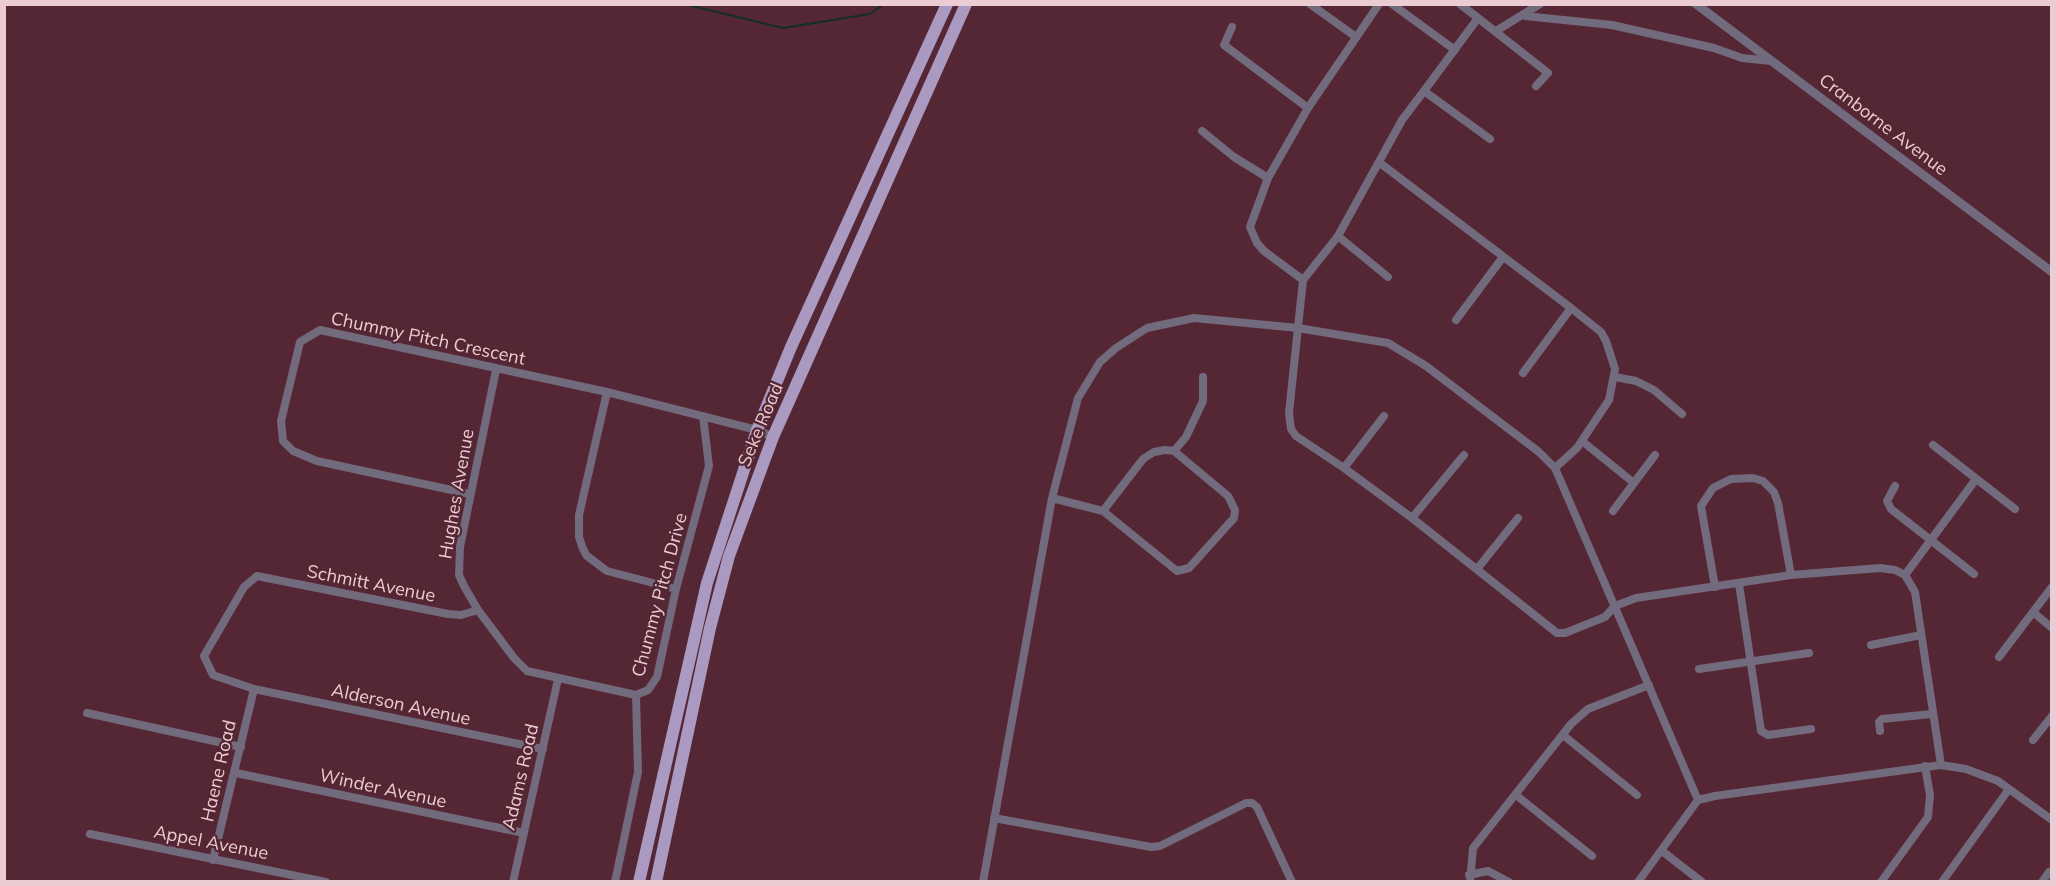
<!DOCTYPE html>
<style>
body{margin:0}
#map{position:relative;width:2056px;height:886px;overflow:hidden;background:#552633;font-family:Mulish,sans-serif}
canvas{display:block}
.frame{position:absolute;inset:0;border:6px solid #eaccd2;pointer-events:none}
</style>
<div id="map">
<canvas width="2056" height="886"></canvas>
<div class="frame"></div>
</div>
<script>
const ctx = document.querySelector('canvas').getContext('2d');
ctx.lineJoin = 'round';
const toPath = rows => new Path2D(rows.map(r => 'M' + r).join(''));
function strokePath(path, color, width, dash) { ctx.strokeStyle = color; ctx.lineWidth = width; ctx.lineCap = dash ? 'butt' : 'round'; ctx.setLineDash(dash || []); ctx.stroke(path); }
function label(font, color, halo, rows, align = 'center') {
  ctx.font = font + ' Mulish,sans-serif'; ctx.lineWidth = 4.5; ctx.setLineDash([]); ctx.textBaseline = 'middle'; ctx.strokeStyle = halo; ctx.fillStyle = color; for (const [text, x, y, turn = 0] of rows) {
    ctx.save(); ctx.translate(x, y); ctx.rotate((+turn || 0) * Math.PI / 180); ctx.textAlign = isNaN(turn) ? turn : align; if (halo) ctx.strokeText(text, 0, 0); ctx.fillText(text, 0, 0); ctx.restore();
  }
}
const stream = toPath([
 [684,4,783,28,870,14,884,4]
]);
const minor = toPath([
 [1310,4,1356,37],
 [1392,4,1455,50],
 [1460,4,1478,18],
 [1525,16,1612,25,1714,48,1742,58,1771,61],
 [1232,27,1224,45,1308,108],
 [1496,31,1540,4],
 [1424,91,1478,18,1548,73,1536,86],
 [1202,131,1234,157,1268,178],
 [1490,139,1424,91,1402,120,1338,236,1303,280,1289,413,1291,429,1296,436,1344,468,1412,518,1557,633,1565,633,1605,617,1615,606,1636,598,1791,575,1880,568,1895,570,1905,575,1915,592,1941,765],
 [1380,163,1571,308,1601,332,1606,341,1615,369,1609,400,1577,448,1555,468],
 [1338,236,1388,277],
 [1303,280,1264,251,1257,243,1250,227,1268,178,1308,108,1379,4],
 [1456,320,1503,257],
 [496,370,460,547,459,575,464,586,478,610,514,658,527,671,636,695],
 [1523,373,1571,308],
 [1615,377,1636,381,1654,390,1682,414],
 [607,392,579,515,579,537,583,549,587,556,607,571,676,589],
 [1582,441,1634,483],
 [1933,445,2015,509],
 [1174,451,1186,437,1203,401,1203,377],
 [1344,468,1384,416],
 [1895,486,1887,501,1891,509,1974,574],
 [470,494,317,461,293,451,283,441,281,421,300,342,320,330,607,392,757,430,773,437],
 [1052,498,1103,511,1177,571,1189,568,1234,518,1235,510,1228,496,1174,451,1165,450,1154,452,1143,459,1103,511],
 [1613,511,1655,455],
 [1412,518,1464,455],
 [1477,569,1518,518],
 [1905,575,1976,479],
 [1739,584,1761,731,1768,735,1811,729],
 [1715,587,1701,506,1713,488,1731,479,1753,478,1763,481,1774,492,1778,503,1791,575],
 [478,610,461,615,448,614,257,576,244,587,204,656,213,675,254,689,543,749],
 [2033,612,2052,587],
 [1871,645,1921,635],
 [1999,657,2033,612,2052,628],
 [1699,669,1809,653],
 [87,713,241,747],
 [1880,731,1879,722,1882,719,1932,714],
 [1563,735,1637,795],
 [2033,740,2052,716],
 [236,773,524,833],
 [1516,795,1592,856],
 [994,818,1151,847,1160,846,1246,803,1252,803,1257,807,1292,882],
 [90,834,326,882],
 [1662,851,1702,882],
 [213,860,254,689],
 [1469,875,1488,871,1509,882],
 [513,882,558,679],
 [615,882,638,772,636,695,648,690,657,677,676,589,709,466,703,416],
 [983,882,1052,498,1078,398,1100,362,1116,348,1147,328,1194,318,1298,328,1388,343,1426,366,1539,452,1555,468,1698,800],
 [1470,882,1473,848,1571,724,1588,709,1649,685],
 [1638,882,1698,800,1715,796,1941,765,1966,769,1998,781,2052,820],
 [1881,882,1928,817,1930,795,1925,766],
 [1942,882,2009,789],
 [2042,882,2049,872]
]);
const tertiary = toPath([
 [1696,4,2052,272]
]);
const primary = toPath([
 [639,882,707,583,757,430,791,347,947,4],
 [656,882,710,628,729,556,773,437,966,4]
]);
const streetNames = [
 ["Cranborne Avenue",1883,125,37],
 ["Chummy Pitch Crescent",428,339,12],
 ["Seke Road",761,425,-67],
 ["Hughes Avenue",457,494,-80],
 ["Schmitt Avenue",371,584,11],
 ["Chummy Pitch Drive",660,595,-75],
 ["Alderson Avenue",401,705,12],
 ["Haene Road",219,771,-77],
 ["Adams Road",521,777,-77],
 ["Winder Avenue",383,789,12],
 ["Appel Avenue",211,843,11]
];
strokePath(stream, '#122d2a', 2);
strokePath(minor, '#726a7d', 8);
strokePath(tertiary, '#726a7d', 9);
strokePath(primary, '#aa9ac1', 12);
label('18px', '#eaccd2', '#552633', streetNames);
</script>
